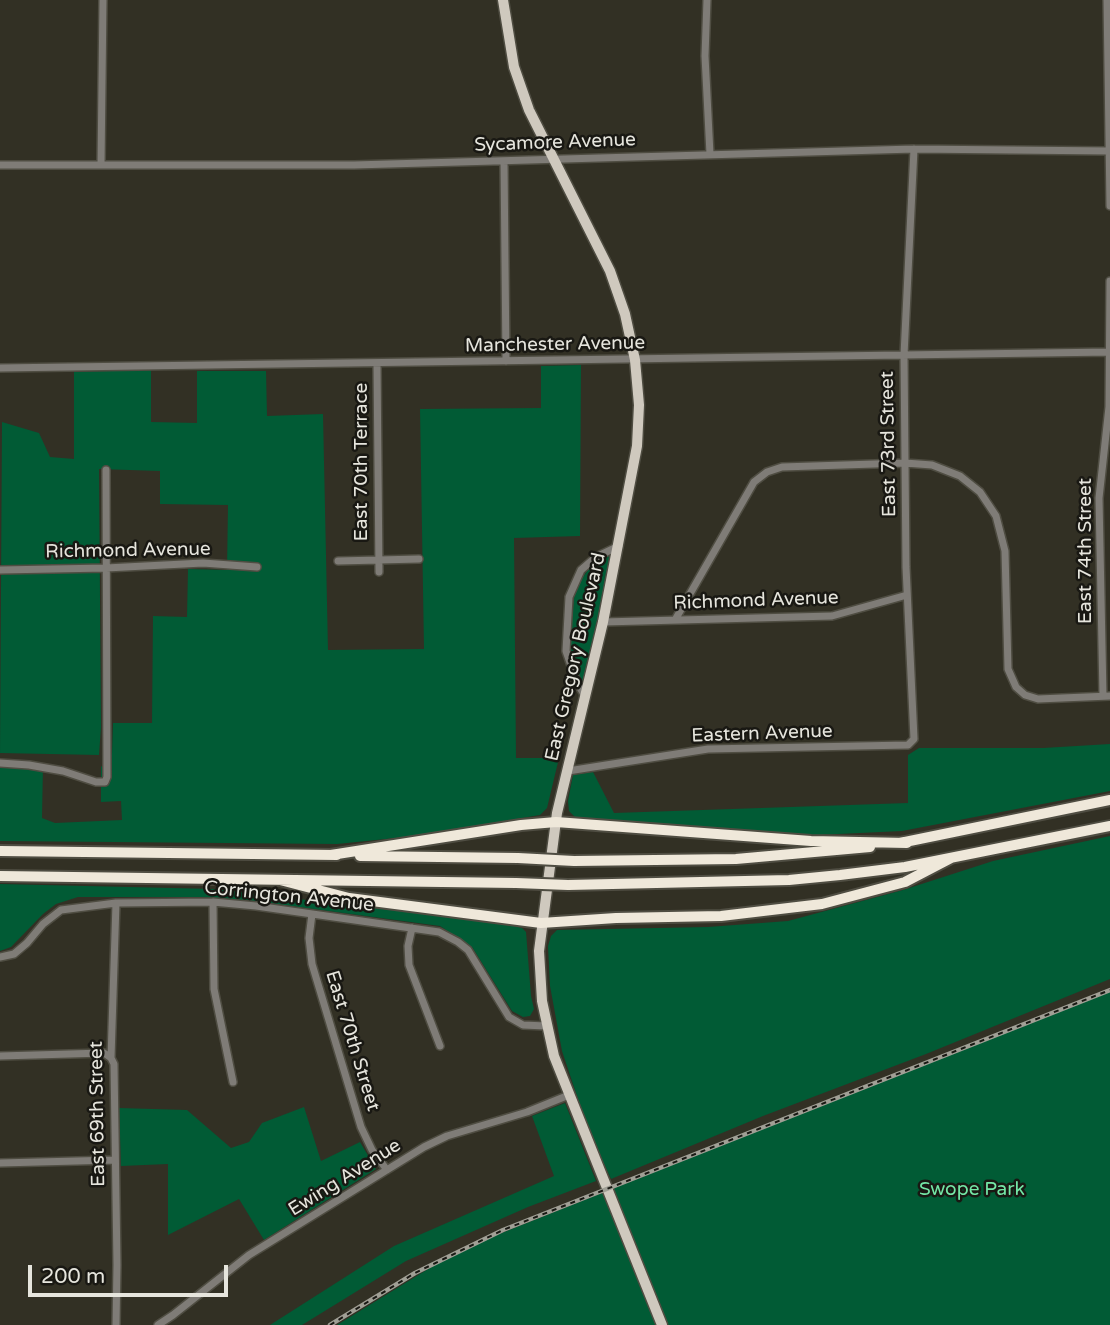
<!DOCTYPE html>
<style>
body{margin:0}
#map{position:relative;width:1110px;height:1325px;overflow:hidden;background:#323024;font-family:"Varela Round",sans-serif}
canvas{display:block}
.scale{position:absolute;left:28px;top:1265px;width:200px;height:32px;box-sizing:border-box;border:4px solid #e6e5dd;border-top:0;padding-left:9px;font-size:21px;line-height:24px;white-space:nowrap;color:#e6e5dd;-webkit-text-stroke:5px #191813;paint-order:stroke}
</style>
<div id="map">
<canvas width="1110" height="1325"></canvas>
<div class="scale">200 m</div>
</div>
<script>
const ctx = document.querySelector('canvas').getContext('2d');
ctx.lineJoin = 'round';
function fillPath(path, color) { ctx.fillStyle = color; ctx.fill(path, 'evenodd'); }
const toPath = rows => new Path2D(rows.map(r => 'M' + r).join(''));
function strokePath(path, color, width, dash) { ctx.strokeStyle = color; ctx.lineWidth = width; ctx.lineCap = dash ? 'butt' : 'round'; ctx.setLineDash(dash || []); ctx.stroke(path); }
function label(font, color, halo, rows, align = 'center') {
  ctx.font = font + ' "Varela Round",sans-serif'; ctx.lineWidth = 5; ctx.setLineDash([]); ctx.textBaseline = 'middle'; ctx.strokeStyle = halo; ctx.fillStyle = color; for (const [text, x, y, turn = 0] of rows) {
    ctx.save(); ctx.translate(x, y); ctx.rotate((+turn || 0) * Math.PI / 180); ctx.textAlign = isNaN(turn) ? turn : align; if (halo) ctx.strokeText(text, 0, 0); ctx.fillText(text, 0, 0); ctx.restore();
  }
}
const green = toPath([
 [581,365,580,536,514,538,516,758,559,758,547,808,540,815,415,836,337,844,0,841,0,766,43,765,42,818,55,823,122,820,121,801,101,802,101,767,112,753,113,723,152,723,153,616,187,617,188,569,227,570,228,505,160,504,160,471,99,469,101,727,99,755,0,753,2,422,39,433,50,457,74,459,74,372,151,370,151,422,197,423,197,371,266,371,267,416,323,414,328,650,424,649,420,409,541,408,541,366],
 [611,554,613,557,585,682,582,684,572,661,570,645,574,598,580,581,590,567],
 [1110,744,1110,791,902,831,796,836,576,818,569,811,568,801,573,775,593,772,614,813,908,803,908,755,919,748,1043,748],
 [1110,836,1110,979,926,1054,763,1116,611,1179,587,1126,562,1051,550,986,548,946,551,936,557,930,708,927,788,921,903,890,993,861],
 [0,884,215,889,507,924,522,928,526,932,531,996,534,1009,530,1016,523,1017,512,1011,472,947,440,926,247,900,200,897,78,897,56,904,43,914,11,947,0,951],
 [1110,990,1110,1325,337,1325,459,1250],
 [565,1103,596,1181,528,1207,406,1261,302,1325,270,1325,394,1246,554,1176,532,1116],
 [304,1107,321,1161,360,1142,376,1169,264,1240,239,1199,168,1235,168,1164,121,1166,119,1108,187,1110,231,1148,249,1142,262,1123]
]);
const minor = toPath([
 [707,0,705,56,710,154],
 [1107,0,1110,206],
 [504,161,506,361],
 [0,165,354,165,914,149,1110,151],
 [101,165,103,0],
 [377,364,379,572],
 [0,368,1110,352],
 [338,561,419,559],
 [0,570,106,568,203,563,257,567],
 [675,620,754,482,767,472,782,467,905,463,932,465,960,476,980,492,996,516,1005,551,1008,669,1016,687,1025,695,1038,699,1110,696],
 [603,622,832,616,907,595],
 [585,696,577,683,566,651,569,597,581,570,596,557,619,546],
 [1103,696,1099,498,1109,407,1110,281],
 [0,763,29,765,63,771,96,782,105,782,107,777,106,470],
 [568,771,708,749,908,745,914,739,906,567,904,355,914,149],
 [213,902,214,989,233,1082],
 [116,903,111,1058,114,1064,117,1265,116,1325],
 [312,914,309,938,312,964,361,1127,372,1150,387,1170],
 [412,928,408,946,409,965,440,1046],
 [0,957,14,954,27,943,43,924,61,910,116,903,213,902,256,906,439,932,458,942,468,950,509,1017,523,1025,546,1026],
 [0,1056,104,1053,111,1058],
 [0,1163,115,1160],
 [158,1325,173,1315,249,1255,424,1147,447,1136,527,1112,569,1095]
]);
const major = toPath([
 [503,0,514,67,529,110,610,271,625,314,635,360,639,405,637,446,603,622,557,813,539,951,542,1001,554,1056,662,1325]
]);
const highway = toPath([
 [900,843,1110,800],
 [0,851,337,855],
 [331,855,521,825,556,822,811,841,907,843],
 [360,856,518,858],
 [574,861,736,859,870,847],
 [0,876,516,883],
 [280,880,349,898,541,923,616,918,721,916,822,904,905,882,951,858],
 [568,885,789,880,840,875,905,867,1110,826]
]);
const rail = toPath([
 [330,1325,415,1273,503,1230,1110,990]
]);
const highwayBridge = toPath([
 [518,858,574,861],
 [516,883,568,885]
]);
const streetNames = [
 ["Sycamore Avenue",555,143,-2],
 ["Manchester Avenue",555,345,-1],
 ["East 73rd Street",889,444,-91],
 ["East 70th Terrace",362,462,-90],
 ["Richmond Avenue",128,551,-1],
 ["East 74th Street",1086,551,-90],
 ["Richmond Avenue",756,601,-2],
 ["East Gregory Boulevard",576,657,-77],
 ["Eastern Avenue",762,734,-2],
 ["Corrington Avenue",289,897,6],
 ["East 70th Street",352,1041,73],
 ["East 69th Street",98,1114,-91],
 ["Ewing Avenue",345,1178,-32]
];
const parkNames = [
 ["Swope Park",972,1190]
];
fillPath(green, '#015b35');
strokePath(minor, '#4f4d42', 10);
strokePath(major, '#4f4d42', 13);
strokePath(highway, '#4f4d42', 14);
strokePath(minor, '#7f7c77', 7);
strokePath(major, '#cfc9be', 10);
strokePath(highway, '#efe8da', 10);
strokePath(rail, '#a09f95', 4.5);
strokePath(rail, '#191813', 2, [5]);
strokePath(highwayBridge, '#4f4d42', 14, []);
strokePath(highwayBridge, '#efe8da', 10);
label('19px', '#e6e5dd', '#191813', streetNames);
label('19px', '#74e7a6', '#191813', parkNames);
</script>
